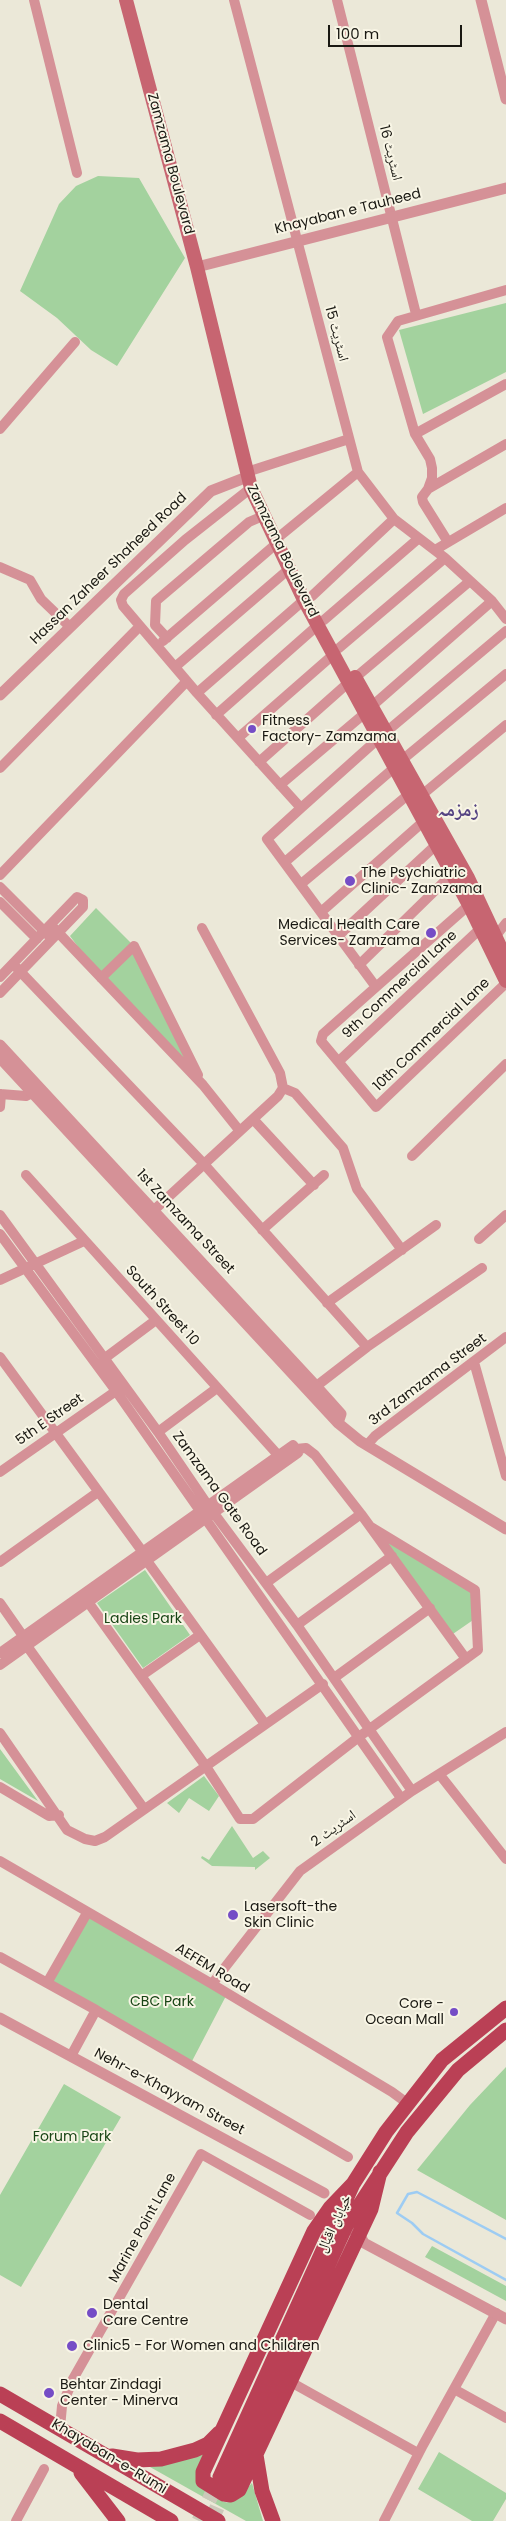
<!DOCTYPE html>
<meta charset="utf-8">
<style>
body{margin:0}
#map{position:relative;width:506px;height:2521px;overflow:hidden;background:#ebe8d8;font-family:Poppins,sans-serif}
canvas{display:block}
.scale{position:absolute;left:328px;top:25px;width:134px;height:22px;box-sizing:border-box;border:2px solid #191812;border-top:0;padding-left:6px;font-size:15px;line-height:18px;white-space:nowrap;color:#191812;-webkit-text-stroke:4px #f8f5e5;paint-order:stroke}
</style>
<div id="map">
<canvas width="506" height="2521"></canvas>
<div class="scale">100 m</div>
</div>
<script>
const ctx = document.querySelector('canvas').getContext('2d');
ctx.lineJoin = 'round';
function fillPath(path, color) { ctx.fillStyle = color; ctx.fill(path, 'evenodd'); }
const toPath = rows => new Path2D(rows.map(r => 'M' + r).join(''));
function strokePath(path, color, width, dash) { ctx.strokeStyle = color; ctx.lineWidth = width; ctx.lineCap = dash ? 'butt' : 'round'; ctx.setLineDash(dash || []); ctx.stroke(path); }
function label(font, color, halo, rows, align = 'center') {
  ctx.font = font + ' Poppins,"Noto Naskh Arabic",sans-serif'; ctx.lineWidth = 4; ctx.setLineDash([]); ctx.textBaseline = 'middle'; ctx.strokeStyle = halo; ctx.fillStyle = color; for (const [text, x, y, turn = 0] of rows) {
    ctx.save(); ctx.translate(x, y); ctx.rotate((+turn || 0) * Math.PI / 180); ctx.textAlign = isNaN(turn) ? turn : align; if (halo) ctx.strokeText(text, 0, 0); ctx.fillText(text, 0, 0); ctx.restore();
  }
}
const green = toPath([
 [98,176,139,178,185,258,117,366,91,350,57,318,20,291,59,204,76,186],
 [506,303,506,372,423,414,399,330],
 [96,908,134,946,203,1085,101,978,70,936],
 [371,1527,475,1590,476,1618,450,1636],
 [145,1570,190,1635,143,1668,97,1603],
 [0,1749,38,1801,0,1779],
 [204,1776,219,1796,209,1811,189,1798,179,1813,167,1803],
 [232,1826,253,1858,263,1851,270,1858,255,1870,255,1867,212,1866,201,1858,202,1856,209,1860],
 [87,1913,227,1994,190,2065,47,1983],
 [506,2067,506,2220,417,2170,470,2105],
 [64,2084,121,2117,21,2287,0,2275,0,2195],
 [432,2246,506,2286,506,2301,425,2257],
 [205,2451,197,2471,196,2484,224,2502,236,2500,252,2483,263,2521,246,2521,150,2467],
 [439,2452,506,2493,506,2499,493,2521,472,2521,418,2489]
]);
const stream = toPath([
 [506,2239,417,2192,408,2194,397,2213,412,2223,423,2234,506,2280]
]);
const primaryTunnel = toPath([
 [199,2521,220,2477],
 [211,2521,228,2483]
]);
const minor = toPath([
 [34,0,77,173],
 [234,0,358,472,394,519,445,558,492,601,506,619],
 [337,0,416,314],
 [0,429,75,342],
 [415,434,506,384],
 [253,470,349,439],
 [251,488,185,540,124,594,121,600,123,606,197,693,301,808,267,839,376,987,323,1034,321,1041,376,1107,506,983],
 [428,489,506,444],
 [280,536,358,472],
 [448,542,423,502,422,497,428,489,432,478,432,468,430,459,415,434,387,337,398,321,506,290],
 [435,550,506,508],
 [0,567,30,580,41,599,70,627],
 [312,596,394,519],
 [324,620,419,538],
 [167,638,155,625,156,601,249,522,263,516],
 [163,641,276,544],
 [339,648,445,558],
 [175,667,289,569],
 [356,677,470,581],
 [197,693,304,600],
 [372,706,492,601],
 [216,715,318,625],
 [386,732,506,631],
 [238,738,334,654],
 [402,760,506,674],
 [259,762,348,683],
 [0,768,140,626],
 [280,785,364,714],
 [423,794,506,725],
 [301,808,378,739],
 [285,862,394,768],
 [0,875,187,681],
 [301,884,409,794],
 [0,887,49,936],
 [0,902,37,939],
 [321,912,424,821],
 [51,925,203,1085,239,1130],
 [338,936,436,845],
 [495,937,506,923],
 [13,964,203,1163,367,1347],
 [359,965,452,874],
 [0,977,77,897,83,900,83,907,0,993],
 [101,978,134,946,198,1075],
 [376,987,469,905],
 [339,1061,480,929],
 [283,1088,295,1093,343,1148,357,1189,402,1250],
 [0,1094,26,1096,38,1090],
 [0,1107,1,1094],
 [253,1119,314,1185],
 [412,1156,506,1064],
 [26,1175,278,1455],
 [153,1211,278,1096,283,1088,280,1073,202,928],
 [0,1215,158,1432,207,1504,297,1625,412,1791],
 [262,1230,324,1175],
 [0,1234,116,1391,401,1798],
 [479,1239,506,1215],
 [0,1280,84,1241],
 [327,1303,436,1225],
 [0,1357,142,1551],
 [105,1358,156,1320],
 [474,1362,506,1476],
 [310,1391,367,1347,482,1268],
 [158,1432,217,1388],
 [367,1445,375,1436,506,1337],
 [0,1472,116,1391],
 [147,1561,265,1724],
 [0,1562,98,1492],
 [266,1583,361,1514],
 [88,1602,205,1765,240,1819,253,1819,360,1736,478,1650,475,1590,371,1527],
 [0,1603,23,1636],
 [297,1625,392,1556],
 [27,1646,144,1809],
 [0,1653,293,1445,296,1449,306,1448,315,1455,361,1514,466,1659],
 [0,1665,298,1453,296,1449],
 [141,1676,200,1635],
 [334,1678,430,1608],
 [0,1733,67,1830,85,1839,95,1841,105,1837,323,1684],
 [440,1775,506,1859],
 [0,1787,49,1816,59,1815],
 [0,1861,212,1984,392,2092,407,2103],
 [0,1957,96,2010,348,2157],
 [47,1983,87,1913],
 [212,1984,300,1871,412,1791,506,1732],
 [71,2056,96,2010],
 [296,2385,418,2453],
 [454,2389,506,2418],
 [60,2428,62,2406,73,2379,201,2154,310,2215],
 [16,2521,44,2469],
 [384,2521,423,2445,496,2313]
]);
const tertiary = toPath([
 [481,0,506,99],
 [197,267,506,188],
 [0,695,211,491,247,477],
 [0,1045,316,1386,341,1414,338,1423],
 [0,1058,338,1423,360,1441,506,1529],
 [0,2018,324,2193],
 [346,2226,359,2234,364,2243,506,2319]
]);
const secondary = toPath([
 [126,0,197,267,251,488,304,600,469,905,506,981],
 [355,677,468,878,506,959]
]);
const primary = toPath([
 [353,2184,330,2208,314,2231,203,2472,203,2481,224,2494,231,2495,239,2490,249,2469,371,2209,380,2172],
 [0,2394,218,2521],
 [0,2421,171,2521],
 [256,2455,262,2491,273,2521],
 [112,2456,137,2460,161,2459,195,2450,208,2444,219,2433],
 [81,2473,118,2521],
 [220,2477,353,2184,386,2132,442,2060,506,2008],
 [229,2482,346,2226,407,2132,458,2070,506,2030]
]);
const markers = [
 [252,729,5,"#754dc6"],
 [350,881,6,"#754dc6"],
 [431,933,6,"#754dc6"],
 [233,1915,6,"#754dc6"],
 [454,2012,5,"#754dc6"],
 [92,2313,6,"#754dc6"],
 [72,2346,6,"#754dc6"],
 [49,2393,6,"#754dc6"]
];
const streetNames = [
 ["اسٹریٹ 16",390,153,76],
 ["Zamzama Boulevard",170,164,75],
 ["Khayaban e Tauheed",348,212,-14],
 ["اسٹریٹ 15",336,334,75],
 ["Zamzama Boulevard",282,551,64],
 ["Hassan Zaheer Shaheed Road",109,569,-44],
 ["9th Commercial Lane",400,985,-43],
 ["10th Commercial Lane",432,1035,-44],
 ["1st Zamzama Street",185,1222,47],
 ["South Street 10",162,1306,48],
 ["3rd Zamzama Street",428,1380,-37],
 ["5th E Street",50,1420,-35],
 ["Zamzama Gate Road",219,1494,54],
 ["اسٹریٹ 2",334,1829,-36],
 ["AEFEM Road",212,1969,31],
 ["Nehr-e-Khayyam Street",169,2092,28],
 ["خیابان اقبال",335,2224,-65],
 ["Marine Point Lane",143,2228,-61],
 ["Khayaban-e-Rumi",109,2457,31]
];
const poiNames = [
 ["Fitness",262,721],
 ["Factory- Zamzama",262,737],
 ["The Psychiatric",361,873],
 ["Clinic- Zamzama",361,889],
 ["Medical Health Care",420,925,"right"],
 ["Services- Zamzama",420,941,"right"],
 ["Lasersoft-the",244,1907],
 ["Skin Clinic",244,1923],
 ["Core -",444,2004,"right"],
 ["Ocean Mall",444,2020,"right"],
 ["Dental",103,2305],
 ["Care Centre",103,2321],
 ["Clinic5 - For Women and Children",83,2346],
 ["Behtar Zindagi",60,2385],
 ["Center - Minerva",60,2401]
];
const parkNames = [
 ["Ladies Park",143,1619],
 ["CBC Park",162,2002],
 ["Forum Park",72,2137]
];
const districtNames = [
 ["زمزمہ",458,811]
];
fillPath(green, '#a3d29e');
strokePath(stream, '#9dccf3', 2.5);
strokePath(primaryTunnel, '#ccc9ba', 15, [15, 8]);
strokePath(minor, '#d59197', 10);
strokePath(tertiary, '#d59197', 11);
strokePath(secondary, '#c76571', 14);
strokePath(primary, '#ba4055', 15);
for (const [x, y, r, color] of markers) { const dot = new Path2D(); dot.arc(x, y, r, 0, 2 * Math.PI); ctx.fillStyle = color; ctx.fill(dot); strokePath(dot, '#f8f5e5', 2); }
label('14px', '#191812', '#f8f5e5', streetNames);
label('14px', '#191812', '#f8f5e5', poiNames, 'left');
label('14px', '#184515', '#f8f5e5', parkNames);
label('bold 19px', '#564583', '#f8f5e5', districtNames);
</script>
